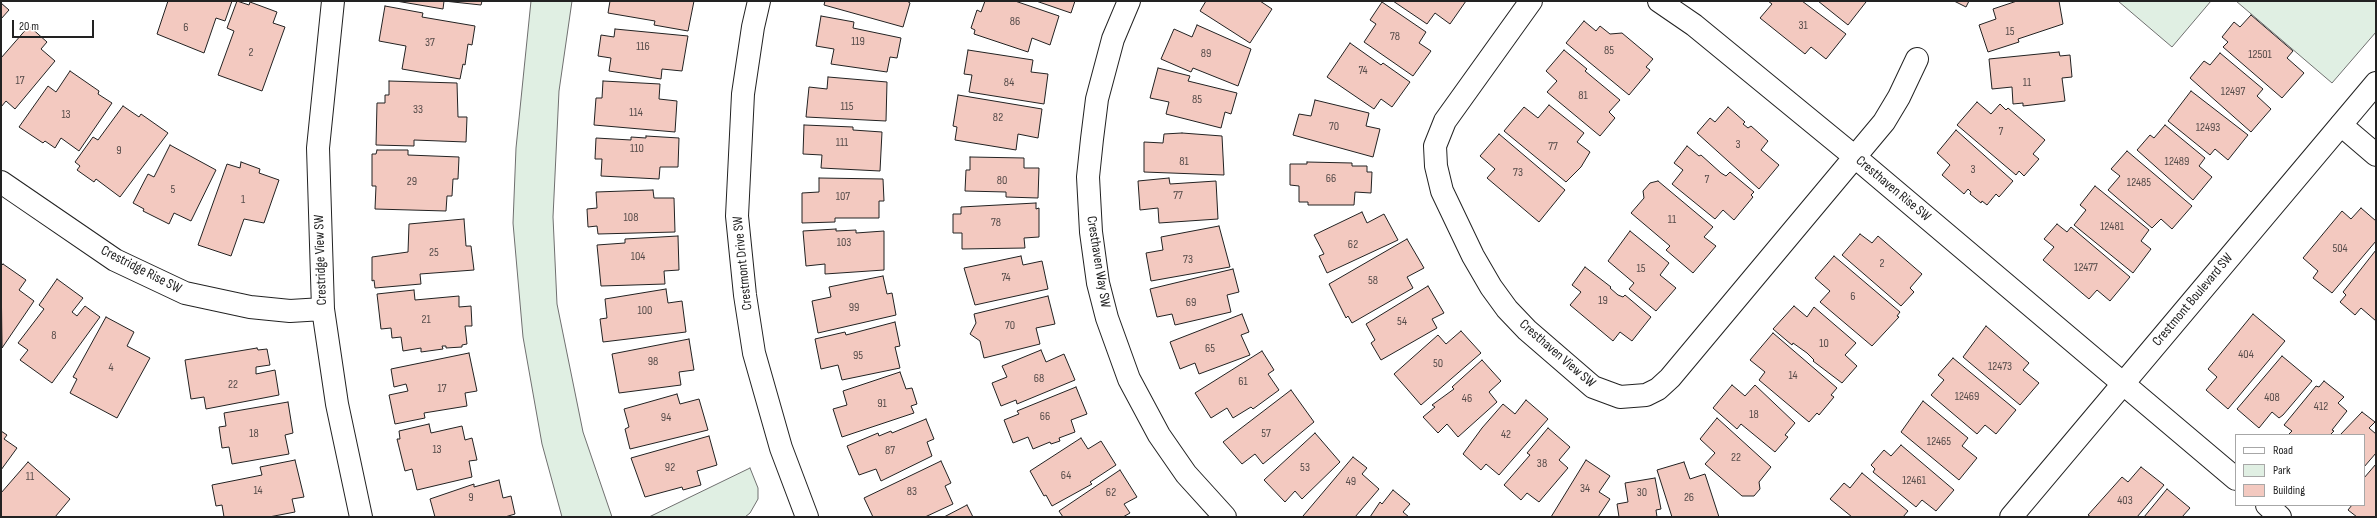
<!DOCTYPE html>
<style>
body{margin:0}
#map{position:relative;width:2377px;height:518px;overflow:hidden;background:#fff;font-family:"Sofia Sans Condensed",sans-serif}
canvas{display:block}
.frame{position:absolute;inset:0;border:2px solid #222;pointer-events:none}
.legend{position:absolute;left:2235px;top:434px;width:130px;height:72px;box-sizing:border-box;background:#fff;border:1px solid #a7a7a7;margin:0;padding:5px 7px;list-style:none;font-size:12px;color:#222}
.legend li{display:flex;align-items:center;gap:8px;height:20px}
.legend b{width:20px;border:1px solid #a7a7a7}
.scale{position:absolute;left:12px;top:20px;width:82px;height:18px;box-sizing:border-box;border:2px solid #222;border-top:0;padding-left:5px;font-size:12px;line-height:14px;white-space:nowrap;color:#222;-webkit-text-stroke:3px #fff;paint-order:stroke}
</style>
<div id="map">
<canvas width="2377" height="518"></canvas>
<div class="frame"></div>
<ul class="legend">
<li><b style="height:5px;background:#fff"></b>Road</li>
<li><b style="height:11px;background:#e0efe3"></b>Park</li>
<li><b style="height:11px;background:#f3c9c0"></b>Building</li>
</ul>
<div class="scale">20 m</div>
</div>
<script>
const ctx = document.querySelector('canvas').getContext('2d');
ctx.lineJoin = 'round';
function fillPath(path, color) { ctx.fillStyle = color; ctx.fill(path, 'evenodd'); }
const toPath = rows => new Path2D(rows.map(r => 'M' + r).join(''));
function strokePath(path, color, width, dash) { ctx.strokeStyle = color; ctx.lineWidth = width; ctx.lineCap = dash ? 'butt' : 'round'; ctx.setLineDash(dash || []); ctx.stroke(path); }
function label(font, color, halo, rows, align = 'center') {
  ctx.font = font + ' "Sofia Sans Condensed",sans-serif'; ctx.lineWidth = 3; ctx.setLineDash([]); ctx.textBaseline = 'middle'; ctx.strokeStyle = halo; ctx.fillStyle = color; for (const [text, x, y, turn = 0] of rows) {
    ctx.save(); ctx.translate(x, y); ctx.rotate((+turn || 0) * Math.PI / 180); ctx.textAlign = isNaN(turn) ? turn : align; if (halo) ctx.strokeText(text, 0, 0); ctx.fillText(text, 0, 0); ctx.restore();
  }
}
const green = toPath([
 [531,1,572,1,559,91,553,217,557,304,583,432,612,517,562,517,542,444,523,337,513,223,516,148,531,1],
 [2118,1,2211,1,2172,47,2118,1],
 [2229,1,2376,1,2376,32,2332,83,2236,1,2229,1],
 [750,468,758,488,758,499,750,513,745,517,649,517,750,468]
]);
const building = toPath([
 [168,1,232,1,225,21,216,18,204,53,157,34,168,1],
 [237,1,249,5,250,2,277,12,273,23,285,27,262,91,218,75,234,31,227,28,237,1],
 [396,1,482,1,481,5,444,1,443,9,396,1],
 [610,1,694,1,688,31,654,25,655,21,608,13,610,1],
 [825,1,907,1,910,3,903,27,824,5,825,1],
 [985,1,1015,1,1059,16,1050,45,1032,38,1028,52,974,34,975,30,971,28,977,10,981,12,985,1],
 [1036,1,1075,1,1071,13,1036,1],
 [1206,1,1260,1,1272,9,1250,43,1200,11,1206,1],
 [1393,1,1466,1,1450,24,1435,13,1427,24,1393,1],
 [1768,1,1802,1,1846,34,1826,59,1811,47,1805,54,1760,18,1772,4,1768,1],
 [1818,1,1864,1,1866,2,1848,25,1818,1],
 [1954,1,1969,1,1966,7,1954,1],
 [2017,1,2059,1,2063,24,2018,39,2019,42,1988,52,1979,25,1996,19,1993,9,2017,1],
 [1382,2,1426,32,1419,43,1431,51,1413,76,1364,42,1376,24,1370,20,1382,2],
 [1,3,9,10,1,19,1,3],
 [385,6,423,13,422,17,475,26,472,45,468,44,465,65,463,64,460,79,402,69,406,46,379,41,385,6],
 [2251,15,2293,51,2287,58,2304,73,2282,98,2223,47,2228,42,2222,37,2234,22,2240,27,2251,15],
 [821,16,854,22,853,28,901,38,897,58,890,57,887,72,831,64,834,49,816,46,821,16],
 [1584,21,1596,31,1600,26,1610,34,1622,33,1653,59,1646,67,1650,70,1629,95,1566,43,1584,21],
 [1197,25,1251,49,1238,86,1193,68,1191,72,1161,59,1174,29,1192,37,1197,25],
 [29,26,47,42,41,49,55,61,15,109,6,101,1,107,1,58,29,26],
 [615,29,688,36,682,71,662,69,661,79,609,71,611,58,598,56,601,35,614,37,615,29],
 [1350,43,1381,65,1383,63,1410,82,1392,107,1381,99,1374,109,1327,77,1350,43],
 [968,50,1033,60,1031,72,1048,74,1044,104,969,92,972,75,964,74,968,50],
 [1564,50,1587,69,1585,71,1620,100,1609,112,1615,118,1600,136,1547,92,1557,81,1546,71,1564,50],
 [2059,52,2060,56,2070,55,2072,77,2062,78,2065,101,2023,106,2023,103,2013,104,2012,87,1992,89,1989,59,2059,52],
 [2220,53,2263,89,2257,96,2271,109,2251,132,2190,78,2204,61,2210,65,2220,53],
 [1158,68,1190,76,1188,81,1237,93,1231,114,1225,112,1221,128,1166,114,1169,102,1150,98,1158,68],
 [70,71,99,91,98,94,112,103,79,151,61,138,55,148,45,141,43,143,19,127,48,86,56,92,70,71],
 [828,77,887,82,886,121,806,117,809,87,827,89,828,77],
 [389,81,457,83,458,117,467,117,466,142,414,140,414,146,376,145,377,103,385,103,385,95,389,95,389,81],
 [603,81,660,84,659,99,677,101,675,132,594,125,596,98,602,98,603,81],
 [2191,91,2248,135,2228,160,2215,149,2210,155,2168,121,2191,91],
 [958,95,1042,109,1038,138,1018,134,1016,150,955,140,957,127,953,126,958,95],
 [1315,100,1369,113,1366,126,1380,129,1373,157,1293,135,1299,114,1311,116,1315,100],
 [1977,102,1991,114,2000,104,2006,110,2008,108,2045,140,2033,154,2039,159,2024,176,2019,171,2016,175,1957,125,1977,102],
 [1549,105,1584,133,1577,142,1590,152,1581,167,1566,182,1504,131,1524,107,1538,118,1549,105],
 [123,106,139,117,141,114,168,133,120,197,96,179,94,182,77,170,80,166,75,162,93,137,98,140,123,106],
 [1728,107,1745,122,1743,124,1748,128,1751,126,1768,141,1761,150,1779,165,1759,189,1697,133,1710,118,1715,122,1728,107],
 [804,125,853,127,853,130,882,132,880,171,821,168,822,155,803,154,804,125],
 [2165,125,2205,158,2199,166,2212,177,2193,200,2137,150,2150,135,2154,138,2165,125],
 [1956,130,2013,181,1999,197,1996,194,1987,205,1982,201,1981,203,1970,194,1971,192,1968,189,1964,194,1942,175,1950,165,1937,153,1956,130],
 [1182,133,1222,136,1224,175,1144,172,1144,142,1163,143,1164,134,1182,133],
 [1499,134,1565,190,1539,222,1487,178,1495,169,1480,156,1499,134],
 [646,136,679,138,678,167,660,167,659,179,601,176,602,159,595,159,596,138,631,140,631,137,646,138,646,136],
 [170,145,216,170,191,221,174,213,169,224,143,211,144,209,133,203,148,174,154,177,170,145],
 [1687,146,1699,156,1701,155,1721,173,1726,176,1730,172,1754,192,1751,195,1753,197,1734,220,1723,210,1715,219,1672,184,1683,170,1674,163,1687,146],
 [377,150,408,150,408,155,459,157,458,179,453,179,452,196,447,196,446,211,375,209,376,186,372,186,372,154,376,154,377,150],
 [2127,151,2192,206,2172,229,2161,219,2152,228,2108,190,2120,176,2111,169,2127,151],
 [970,157,1024,158,1024,168,1039,168,1038,198,1006,197,1006,192,965,191,966,170,970,170,970,157],
 [241,162,260,169,259,173,279,180,264,223,244,219,231,256,198,245,227,164,240,168,241,162],
 [1307,162,1352,163,1352,166,1367,166,1367,172,1372,172,1371,193,1355,192,1354,205,1308,205,1308,202,1299,202,1299,186,1290,185,1290,164,1307,164,1307,162],
 [819,178,883,179,884,201,879,201,879,218,835,218,835,222,802,223,802,193,819,192,819,178],
 [1169,178,1170,184,1216,181,1218,219,1159,223,1158,208,1140,210,1138,181,1169,178],
 [1658,181,1713,227,1704,237,1716,246,1693,273,1666,250,1670,246,1631,213,1644,198,1643,191,1650,183,1658,181],
 [2095,186,2149,230,2141,241,2151,249,2133,273,2074,225,2086,210,2080,205,2095,186],
 [653,190,654,198,674,198,675,232,598,234,597,226,588,227,587,209,597,208,596,192,653,190],
 [1036,203,1036,209,1039,208,1039,237,1024,238,1025,248,962,249,962,233,953,233,953,214,961,214,961,207,1036,203],
 [2361,208,2376,221,2376,241,2332,293,2313,278,2318,271,2303,258,2342,211,2351,219,2361,208],
 [1362,212,1367,223,1384,214,1398,240,1327,273,1319,256,1324,254,1314,235,1362,212],
 [464,219,466,246,471,246,474,270,420,274,421,284,375,288,374,280,372,281,372,257,408,252,409,224,464,219],
 [2057,224,2067,232,2071,227,2130,277,2110,301,2097,290,2089,299,2043,260,2054,247,2044,239,2057,224],
 [1219,226,1230,267,1151,281,1146,253,1163,250,1161,237,1219,226],
 [836,229,836,231,856,230,856,233,884,231,884,270,825,274,825,264,806,266,803,231,836,229],
 [1630,231,1669,263,1660,275,1676,288,1656,311,1629,289,1634,283,1608,261,1630,231],
 [1860,234,1872,243,1878,236,1922,274,1910,288,1914,292,1901,306,1842,255,1860,234],
 [678,236,679,270,664,271,665,284,601,286,597,245,625,243,625,239,678,236],
 [1407,239,1424,268,1407,277,1413,288,1352,323,1348,316,1346,318,1329,284,1407,239],
 [2376,250,2376,321,2361,308,2355,315,2340,302,2346,295,2343,292,2376,250],
 [1021,256,1023,265,1042,261,1048,289,975,305,964,268,1021,256],
 [1834,256,1900,312,1897,316,1899,317,1872,346,1820,302,1830,291,1815,278,1834,256],
 [3,264,26,280,19,290,34,301,2,348,1,266,3,264],
 [1585,267,1611,287,1610,288,1618,295,1623,297,1625,295,1651,317,1632,341,1620,332,1613,341,1570,305,1581,292,1572,285,1585,267],
 [1233,269,1239,292,1227,295,1231,312,1175,325,1172,314,1157,317,1150,289,1233,269],
 [883,276,887,294,892,293,896,315,818,333,812,301,831,297,829,287,883,276],
 [57,279,83,298,72,312,77,316,85,306,100,317,52,383,20,360,28,350,18,343,44,309,39,305,57,279],
 [1428,286,1444,313,1432,319,1437,328,1381,360,1371,343,1375,340,1366,324,1428,286],
 [666,289,668,303,682,301,686,332,603,342,600,319,607,318,605,299,666,289],
 [414,290,415,300,459,296,459,307,471,306,472,326,465,326,467,344,462,345,462,347,446,348,446,346,442,346,443,349,421,352,421,348,403,351,401,337,392,338,391,328,381,329,377,294,414,290],
 [1048,296,1055,324,1036,328,1040,344,984,358,980,341,970,334,976,323,974,314,1048,296],
 [1794,306,1807,317,1814,307,1856,343,1845,355,1857,366,1842,383,1813,361,1814,360,1807,353,1793,343,1792,345,1773,329,1794,306],
 [1242,314,1249,332,1241,335,1250,355,1199,374,1195,363,1180,369,1170,342,1242,314],
 [2253,314,2285,341,2228,409,2206,390,2217,377,2208,369,2253,314],
 [106,317,134,332,127,346,150,358,117,418,70,393,77,379,73,377,106,317],
 [895,322,900,346,895,347,900,368,842,380,838,365,821,369,815,339,845,332,846,335,895,322],
 [1986,326,2029,363,2023,370,2039,383,2020,405,1963,357,1986,326],
 [1461,331,1481,353,1421,405,1394,374,1438,335,1446,344,1461,331],
 [1773,333,1837,388,1831,395,1834,397,1819,415,1817,413,1809,422,1759,380,1765,372,1750,360,1773,333],
 [689,339,694,370,679,372,681,385,619,393,612,354,689,339],
 [257,348,258,350,267,349,270,365,256,367,256,374,275,370,279,395,206,409,204,397,191,399,185,360,257,348],
 [1041,350,1046,362,1064,354,1075,380,1017,404,1016,400,1001,406,992,383,1007,377,1002,366,1041,350],
 [1262,351,1274,370,1268,374,1279,390,1253,409,1251,407,1233,418,1227,408,1211,418,1195,393,1262,351],
 [469,353,477,391,465,393,467,406,424,413,425,418,395,424,389,395,408,391,406,384,394,387,391,369,469,353],
 [2282,356,2312,381,2283,415,2279,418,2272,412,2259,428,2237,409,2282,356],
 [1953,358,2016,410,1996,434,1985,425,1977,434,1931,395,1944,380,1938,375,1953,358],
 [1482,360,1501,381,1489,392,1497,402,1458,437,1447,424,1438,433,1423,417,1435,407,1432,405,1454,389,1452,387,1482,360],
 [900,372,906,389,912,388,917,404,911,406,914,413,842,437,833,409,847,405,843,391,900,372],
 [2324,381,2344,397,2338,403,2347,411,2332,430,2334,431,2330,435,2288,435,2292,431,2284,425,2316,386,2319,387,2324,381],
 [1732,385,1745,396,1755,385,1795,423,1785,435,1788,437,1775,452,1741,424,1737,429,1713,408,1732,385],
 [1076,387,1087,414,1071,420,1075,432,1059,438,1060,441,1051,444,1050,442,1033,449,1028,437,1013,443,1004,420,1019,414,1017,411,1076,387],
 [1291,390,1314,422,1263,464,1255,454,1242,464,1223,442,1291,390],
 [677,394,680,404,699,399,708,430,630,449,625,429,629,427,624,409,677,394],
 [1526,400,1548,419,1499,475,1486,464,1481,470,1463,454,1482,428,1503,404,1515,414,1526,400],
 [1923,401,1968,438,1962,446,1977,458,1959,480,1901,432,1923,401],
 [288,402,293,433,285,435,289,454,232,464,229,447,222,448,219,427,226,426,224,413,288,402],
 [2362,412,2375,422,2369,428,2376,434,2376,453,2364,467,2364,435,2340,435,2362,412],
 [1717,418,1771,467,1759,482,1760,489,1754,496,1742,496,1705,464,1715,453,1700,439,1717,418],
 [926,419,934,439,927,442,932,456,881,481,876,469,859,475,847,446,878,433,879,436,891,431,892,433,926,419],
 [429,424,431,433,462,426,465,440,472,438,477,460,469,461,472,477,417,490,412,469,405,471,397,439,400,439,399,431,429,424],
 [1548,428,1570,447,1559,460,1568,468,1539,502,1527,493,1521,500,1504,485,1530,455,1527,453,1548,428],
 [1,431,7,435,4,439,17,448,1,470,1,431],
 [1315,433,1340,462,1302,499,1295,491,1285,502,1264,480,1315,433],
 [709,436,717,465,697,471,701,485,683,490,682,487,645,497,631,458,709,436],
 [1081,438,1088,449,1101,441,1116,465,1090,482,1092,484,1052,506,1046,495,1044,496,1030,471,1081,438],
 [1901,445,1954,490,1936,511,1922,500,1916,507,1873,472,1875,469,1871,465,1884,450,1891,456,1901,445],
 [1353,457,1367,468,1362,474,1379,489,1355,517,1305,517,1303,516,1353,457],
 [295,460,304,497,292,499,295,512,269,517,224,517,222,505,216,506,212,485,262,475,260,467,295,460],
 [1586,460,1610,476,1599,492,1610,499,1598,517,1551,517,1586,460],
 [941,461,951,483,945,486,953,504,925,517,873,517,864,498,941,461],
 [28,462,70,499,55,517,1,517,1,493,28,462],
 [1684,462,1690,479,1705,474,1719,517,1672,517,1657,470,1684,462],
 [2376,464,2376,517,2357,517,2348,510,2352,505,2364,505,2364,478,2376,464],
 [2141,467,2164,485,2137,517,2091,517,2088,515,2122,477,2128,482,2141,467],
 [1120,470,1137,497,1124,504,1130,513,1123,517,1063,517,1059,511,1120,470],
 [1862,473,1908,511,1903,517,1852,517,1830,499,1844,483,1850,488,1862,473],
 [1655,478,1661,509,1656,510,1657,517,1619,517,1617,504,1628,502,1625,483,1655,478],
 [499,480,503,498,511,496,515,514,505,517,435,517,430,499,474,484,474,487,499,480],
 [2167,489,2190,508,2182,517,2144,517,2167,489],
 [1393,490,1410,504,1403,512,1409,517,1370,517,1380,502,1382,504,1393,490],
 [967,505,973,517,944,517,967,505]
]);
const minor = toPath([
 [333,1,318,148,323,309,337,404,361,517],
 [759,1,753,27,743,94,737,216,745,295,754,353,781,448,807,517],
 [1129,1,1113,39,1097,99,1092,139,1088,177,1091,232,1098,283,1107,318,1129,379,1159,435,1186,474,1225,517],
 [1531,1,1445,121,1435,146,1436,166,1442,191,1473,256,1491,287,1507,309,1527,330,1593,387,1620,397,1646,395,1658,389,1670,378,1884,122,1899,97,1917,59],
 [1659,1,1694,25,1855,157,2236,479],
 [2341,125,2376,155],
 [1,182,115,260,185,293,250,307,290,311,323,309],
 [2267,505,2280,517]
]);
const tertiary = toPath([
 [2011,517,2376,83]
]);
const numberNames = [
 ["86",1015,22],
 ["31",1803,26],
 ["6",186,28],
 ["15",2010,32],
 ["78",1395,37],
 ["119",858,42],
 ["37",430,43],
 ["116",643,47],
 ["85",1609,51],
 ["2",251,53],
 ["89",1206,54],
 ["12501",2260,55],
 ["74",1363,71],
 ["17",20,81],
 ["84",1009,83],
 ["11",2027,83],
 ["12497",2233,92],
 ["81",1583,96],
 ["85",1197,100],
 ["115",847,107],
 ["33",418,110],
 ["114",636,113],
 ["13",66,115],
 ["82",998,118],
 ["70",1334,127],
 ["12493",2208,128],
 ["7",2001,132],
 ["111",842,143],
 ["3",1738,145],
 ["77",1553,147],
 ["110",637,149],
 ["9",119,151],
 ["81",1184,162],
 ["12489",2177,162],
 ["3",1973,170],
 ["73",1518,173],
 ["66",1331,179],
 ["7",1707,180],
 ["80",1002,181],
 ["29",412,182],
 ["12485",2139,183],
 ["5",173,190],
 ["77",1178,196],
 ["107",843,197],
 ["1",243,200],
 ["108",631,218],
 ["11",1672,220],
 ["78",996,223],
 ["12481",2112,227],
 ["103",844,243],
 ["62",1353,245],
 ["504",2340,249],
 ["25",434,253],
 ["104",638,257],
 ["73",1188,260],
 ["2",1882,264],
 ["12477",2086,268],
 ["15",1641,269],
 ["74",1006,278],
 ["58",1373,281],
 ["6",1853,297],
 ["19",1603,301],
 ["69",1191,303],
 ["99",854,308],
 ["100",645,311],
 ["21",426,320],
 ["54",1402,322],
 ["70",1010,326],
 ["8",54,336],
 ["10",1824,344],
 ["65",1210,349],
 ["404",2246,355],
 ["95",858,356],
 ["98",653,362],
 ["50",1438,364],
 ["12473",2000,367],
 ["4",111,368],
 ["14",1793,376],
 ["68",1039,379],
 ["61",1243,382],
 ["22",233,385],
 ["17",442,389],
 ["12469",1967,397],
 ["408",2272,398],
 ["46",1467,399],
 ["91",882,404],
 ["412",2321,407],
 ["18",1754,415],
 ["66",1045,417],
 ["94",666,418],
 ["18",254,434],
 ["57",1266,434],
 ["42",1506,435],
 ["12465",1939,442],
 ["13",437,450],
 ["87",890,451],
 ["22",1736,458],
 ["38",1542,464],
 ["92",670,468],
 ["53",1305,468],
 ["64",1066,476],
 ["11",30,477],
 ["12461",1914,481],
 ["49",1351,482],
 ["34",1585,489],
 ["14",258,491],
 ["83",912,492],
 ["62",1111,493],
 ["30",1642,493],
 ["9",471,498],
 ["26",1689,498],
 ["403",2125,501]
];
const streetNames = [
 ["Cresthaven Rise SW",1893,189,40],
 ["Crestridge View SW",321,260,-92],
 ["Cresthaven Way SW",1098,262,81],
 ["Crestmont Drive SW",743,263,-96],
 ["Crestridge Rise SW",141,270,27],
 ["Crestmont Boulevard SW",2193,300,-50],
 ["Cresthaven View SW",1557,354,41]
];
fillPath(green, '#e0efe3');
strokePath(green, '#6f6f6f', 1);
fillPath(building, '#f3c9c0');
strokePath(building, '#222', 1);
strokePath(minor, '#222', 24);
strokePath(tertiary, '#222', 24);
strokePath(minor, '#fff', 22);
strokePath(tertiary, '#fff', 22);
label('12px', '#564c4a', null, numberNames);
label('14px', '#222', '#fff', streetNames);
</script>
